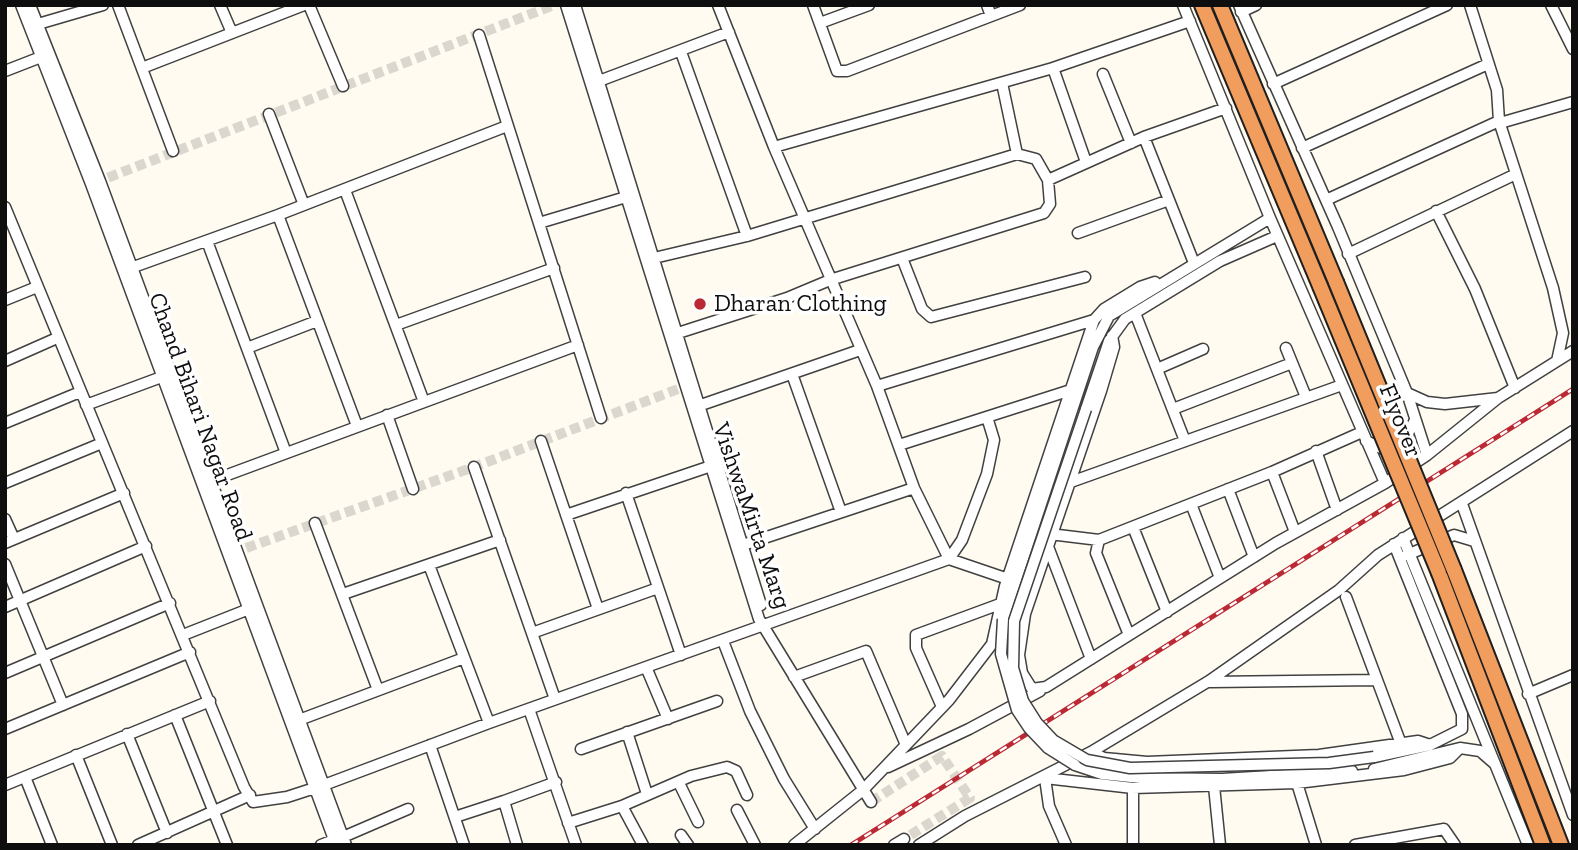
<!DOCTYPE html>
<style>
body{margin:0}
#map{position:relative;width:1578px;height:850px;overflow:hidden;background:#fffbf0;font-family:"Zilla Slab",serif}
canvas{display:block}
.frame{position:absolute;inset:0;border:7px solid #0e0e0e;pointer-events:none}
</style>
<div id="map">
<canvas width="1578" height="850"></canvas>
<div class="frame"></div>
</div>
<script>
const ctx = document.querySelector('canvas').getContext('2d');
ctx.lineJoin = 'round';
const toPath = rows => new Path2D(rows.map(r => 'M' + r).join(''));
function strokePath(path, color, width, dash) { ctx.strokeStyle = color; ctx.lineWidth = width; ctx.lineCap = dash ? 'butt' : 'round'; ctx.setLineDash(dash || []); ctx.stroke(path); }
function label(font, color, halo, rows, align = 'center') {
  ctx.font = font + ' "Zilla Slab",serif'; ctx.lineWidth = 7; ctx.setLineDash([]); ctx.textBaseline = 'middle'; ctx.strokeStyle = halo; ctx.fillStyle = color; for (const [text, x, y, turn = 0] of rows) {
    ctx.save(); ctx.translate(x, y); ctx.rotate((+turn || 0) * Math.PI / 180); ctx.textAlign = isNaN(turn) ? turn : align; if (halo) ctx.strokeText(text, 0, 0); ctx.fillText(text, 0, 0); ctx.restore();
  }
}
const minorTunnel = toPath([
 [94,183,554,5],
 [232,553,474,467,691,384],
 [871,802,942,756,970,798,904,839]
]);
const minor = toPath([
 [21,5,91,184,336,845],
 [30,5,100,181,346,845],
 [118,5,173,151],
 [220,5,232,33],
 [309,5,343,86],
 [566,5,759,619,871,802],
 [575,5,761,605],
 [718,5,774,147,877,386],
 [813,5,837,71,847,71,1020,5],
 [987,5,991,16],
 [1183,5,1270,218,1385,483],
 [1239,5,1338,227,1407,393,1427,455],
 [1470,5,1497,90,1499,121,1553,288,1563,333,1557,361],
 [1551,5,1573,49],
 [1241,12,1256,5],
 [820,23,869,5],
 [38,24,103,5],
 [479,35,601,418],
 [681,52,747,236],
 [142,68,304,5],
 [1053,68,1086,162],
 [5,71,41,57],
 [1103,74,1131,143],
 [599,81,729,32],
 [1273,84,1447,5],
 [269,114,304,205],
 [1500,123,1573,102],
 [1144,137,1194,263],
 [774,147,1053,68,1190,21],
 [1302,148,1488,64],
 [1048,180,1144,137,1226,108],
 [345,190,424,402],
 [1326,200,1499,121],
 [5,207,244,787,253,802,287,797,324,785,489,723,949,559,914,488,877,386,1094,320],
 [1436,211,1475,289,1515,388],
 [278,215,357,426],
 [539,223,626,197],
 [1078,233,1169,200],
 [207,241,286,453],
 [1348,254,1516,174],
 [654,258,747,236,1017,154,1002,83],
 [902,258,922,309,931,317,1085,277],
 [128,269,278,215,507,126],
 [5,300,37,287],
 [1135,313,1185,441],
 [396,325,554,268],
 [678,333,787,298,830,280,1044,213,1050,204,1048,180,1036,159,1017,154],
 [1112,336,1114,347,1101,391,1025,614,1019,655,1022,673,1032,689,1046,687,1276,543,1385,483,1427,455,1498,398,1573,351],
 [247,348,317,321],
 [1286,348,1306,397],
 [5,361,57,338],
 [1157,369,1203,349],
 [792,374,841,512],
 [1407,393,1427,402,1445,404,1498,398],
 [86,405,167,375],
 [701,405,860,350],
 [1086,409,1109,341,1125,319,1220,261,1277,236],
 [1173,409,1292,363],
 [387,415,413,489],
 [987,417,994,440,987,474,962,540,949,559,1008,579],
 [5,423,80,392],
 [541,441,598,609],
 [1366,441,1381,448,1391,446,1406,437,1415,420],
 [899,445,1071,390],
 [1316,451,1337,510],
 [474,467,555,699],
 [1272,472,1295,532],
 [211,481,578,345],
 [5,483,102,443],
 [1068,483,1342,385],
 [1228,489,1254,557],
 [626,493,681,655],
 [1191,504,1220,578],
 [1462,504,1573,815],
 [566,515,714,465],
 [5,519,14,539],
 [315,523,378,690],
 [1133,527,1167,612],
 [1050,534,1099,540],
 [1403,538,1528,845],
 [5,543,124,493],
 [1047,544,1091,659],
 [743,545,914,488],
 [1407,555,1454,535,1474,541],
 [5,564,63,705],
 [429,565,489,723],
 [343,594,500,540],
 [1346,597,1401,744],
 [5,607,146,546],
 [1003,619,1093,347,1109,316,1270,218],
 [532,633,658,588],
 [183,635,249,609],
 [1129,635,1096,553,1099,540,1272,472,1362,432],
 [723,641,750,711,784,779,815,829],
 [992,644,1005,586,1094,320,1104,309,1140,287,1155,282],
 [646,667,668,719],
 [5,673,170,603],
 [794,677,866,651,906,745],
 [1210,682,1377,680],
 [1528,694,1573,675],
 [942,707,916,648,916,635,1000,604],
 [529,709,576,845],
 [175,715,227,845],
 [299,720,464,658],
 [5,729,190,652],
 [627,732,647,794],
 [127,734,167,833],
 [430,745,464,845],
 [581,749,717,701],
 [1091,752,1104,758,1147,762,1319,755,1418,741,1430,745],
 [76,755,112,845],
 [1374,757,1430,745,1462,729,1462,714,1394,544],
 [1075,765,1102,774,1141,778,1222,779,1352,771],
 [888,767,969,729,1040,691],
 [1374,769,1460,748,1480,751,1495,764],
 [25,777,52,845],
 [679,783,698,822],
 [1297,783,1316,845],
 [5,785,210,701],
 [1214,786,1220,845],
 [622,806,643,845],
 [737,810,755,845],
 [455,817,504,801],
 [568,823,622,806,691,776,727,767,736,771,747,795],
 [681,835,688,845],
 [343,837,408,809],
 [138,845,250,795],
 [321,845,334,840],
 [517,845,504,801,556,782],
 [794,845,863,790,949,700,992,644,1020,627],
 [894,845,904,839],
 [919,845,965,816,1091,752,1209,681,1339,590,1378,555,1573,431],
 [1066,845,1049,806,1045,778,1133,788,1297,783,1404,770,1450,758,1460,748],
 [1133,845,1133,788],
 [1355,845,1444,829,1455,845]
]);
const highway = toPath([
 [1202,5,1320,286],
 [1220,5,1336,282],
 [1454,570,1561,845],
 [1439,573,1543,845]
]);
const rail = toPath([
 [851,845,1573,389]
]);
const minorBridge = toPath([
 [1086,409,1014,621,1013,668,1023,701,1037,723,1053,740,1087,760,1130,768,1329,763,1374,757],
 [1003,619,1001,654,1017,710,1029,728,1048,748,1075,765]
]);
const highwayBridge = toPath([
 [1336,282,1454,570],
 [1320,286,1439,573]
]);
const markers = [
 [700,304,7,"#bb2a34"]
];
const poiNames = [
 ["Dharan Clothing",714,304]
];
const streetNames = [
 ["Chand Bihari Nagar Road",200,417,70],
 ["Flyover",1400,421,68],
 ["VishwaMirta Marg",751,516,71]
];
strokePath(minorTunnel, '#dbd7ce', 10, [10, 5]);
strokePath(minor, '#414141', 13);
strokePath(highway, '#1f1f1f', 18);
strokePath(minor, '#fff', 10);
strokePath(highway, '#f09d5d', 14);
strokePath(rail, '#bb2a34', 5);
strokePath(rail, '#fff', 2.5, [8]);
strokePath(minorBridge, '#414141', 13, []);
strokePath(highwayBridge, '#1f1f1f', 18, []);
strokePath(minorBridge, '#fff', 10);
strokePath(highwayBridge, '#f09d5d', 14);
for (const [x, y, r, color] of markers) { const dot = new Path2D(); dot.arc(x, y, r, 0, 2 * Math.PI); ctx.fillStyle = color; ctx.fill(dot); strokePath(dot, '#fff', 2.5); }
label('24px', '#0e0e0e', '#fff', poiNames, 'left');
label('24px', '#0e0e0e', '#fff', streetNames);
</script>
